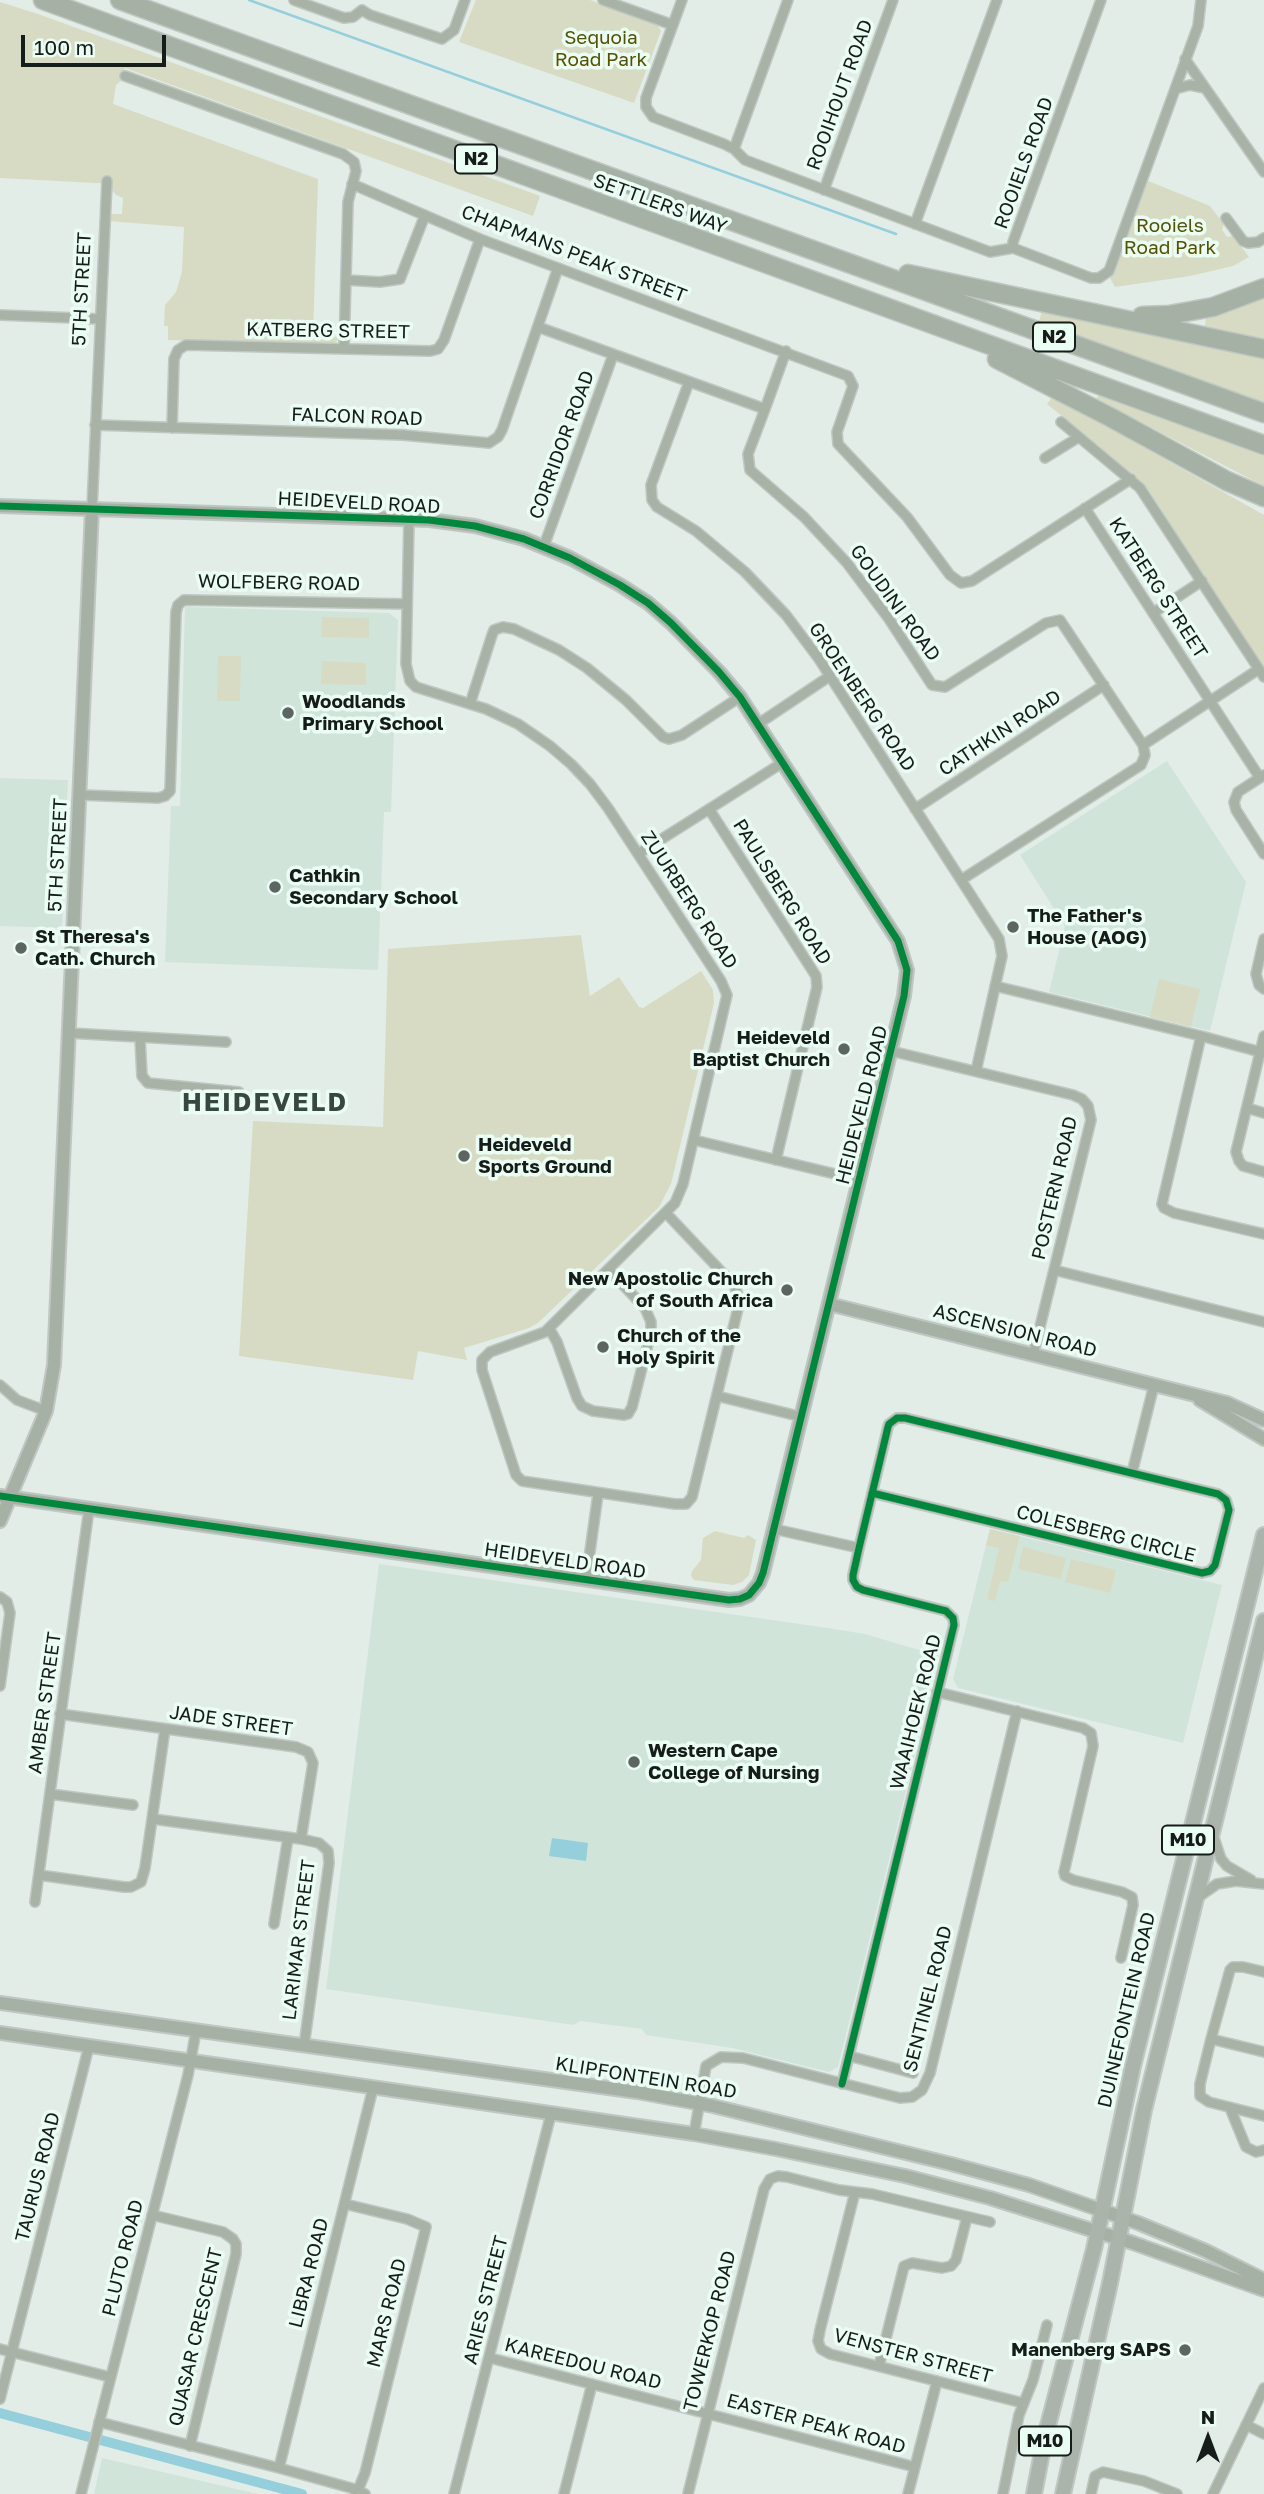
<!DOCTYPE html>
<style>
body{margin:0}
#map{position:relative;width:1264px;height:2494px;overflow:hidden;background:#e2ede7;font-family:"Golos Text",sans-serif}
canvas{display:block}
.north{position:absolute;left:1173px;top:2403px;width:70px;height:70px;-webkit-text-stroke:5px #ebfef4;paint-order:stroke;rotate:0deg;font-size:19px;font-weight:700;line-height:28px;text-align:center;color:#161c19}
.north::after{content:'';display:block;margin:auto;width:24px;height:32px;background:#161c19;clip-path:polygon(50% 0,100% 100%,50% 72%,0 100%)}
.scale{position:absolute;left:21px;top:35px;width:145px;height:32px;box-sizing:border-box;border:4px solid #161c19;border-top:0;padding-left:9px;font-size:21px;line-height:24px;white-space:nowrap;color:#161c19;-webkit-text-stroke:5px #ebfef4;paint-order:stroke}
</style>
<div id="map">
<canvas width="1264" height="2494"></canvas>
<div class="north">N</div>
<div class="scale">100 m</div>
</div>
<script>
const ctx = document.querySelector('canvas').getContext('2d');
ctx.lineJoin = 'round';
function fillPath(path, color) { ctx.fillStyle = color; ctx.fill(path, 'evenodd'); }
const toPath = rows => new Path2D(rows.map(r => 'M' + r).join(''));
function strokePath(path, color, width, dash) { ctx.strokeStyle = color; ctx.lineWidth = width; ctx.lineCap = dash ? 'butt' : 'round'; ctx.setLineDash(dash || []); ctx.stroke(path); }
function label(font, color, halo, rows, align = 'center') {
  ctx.font = font + ' "Golos Text",sans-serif'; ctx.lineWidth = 7; ctx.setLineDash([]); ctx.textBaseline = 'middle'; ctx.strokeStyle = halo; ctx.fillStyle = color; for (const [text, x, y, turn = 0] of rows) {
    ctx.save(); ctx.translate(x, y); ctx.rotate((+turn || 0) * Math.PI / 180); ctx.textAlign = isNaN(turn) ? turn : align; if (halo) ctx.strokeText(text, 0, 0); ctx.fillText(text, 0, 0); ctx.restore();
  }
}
const built = toPath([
 [185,607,389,613,398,620,391,812,384,812,378,970,165,962,171,806,180,806],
 [1167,761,1246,882,1210,1031,1049,992,1065,926,1020,855],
 [0,778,68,780,62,928,0,926],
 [990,1529,1222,1585,1183,1743,958,1688,953,1679],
 [379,1564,828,1628,865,1634,939,1656,838,2067,829,2072,732,2048,646,2035,642,2029,580,2021,574,2025,326,1989],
 [102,2458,258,2494,94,2494]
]);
const green = toPath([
 [476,0,590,0,657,24,661,31,634,103,459,42],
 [0,2,38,14,540,196,533,216,125,68,121,81,116,85,113,104,318,179,313,335,340,337,336,342,330,345,168,340,168,326,164,326,165,305,176,292,182,272,184,227,108,221,109,214,122,214,123,198,116,195,103,180,103,183,96,183,0,178],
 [1146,180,1210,206,1224,224,1222,230,1227,237,1233,236,1249,257,1233,266,1190,276,1115,287,1110,278],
 [1264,294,1264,341,1205,326,1206,316],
 [1042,310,1264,355,1264,403,1039,322],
 [1100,393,1264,453,1264,486,1096,399],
 [1053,396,1264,515,1264,669,1148,489,1062,420,1063,417,1047,404],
 [322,617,369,618,369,638,321,637],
 [218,656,241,656,240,701,217,701],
 [322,661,366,663,366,685,321,684],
 [581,935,590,996,619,977,639,1007,643,1008,701,971,713,990,714,1003,671,1184,659,1207,539,1322,529,1328,464,1348,467,1360,418,1351,413,1380,239,1356,253,1121,383,1127,388,949],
 [1159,979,1200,989,1191,1027,1150,1017],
 [990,1529,1020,1536,1008,1582,1000,1581,995,1601,987,1599,999,1548,986,1545],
 [715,1531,744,1538,748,1535,756,1540,749,1575,742,1582,733,1585,694,1580,691,1576,692,1571,701,1560,703,1538],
 [1023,1547,1066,1558,1061,1579,1018,1569],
 [1071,1559,1116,1570,1110,1593,1065,1582]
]);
const water = toPath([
 [552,1838,588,1843,586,1861,549,1856]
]);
const stream = toPath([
 [249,0,896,234]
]);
const canal = toPath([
 [0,2413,302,2494]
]);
const street = toPath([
 [294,0,344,18,353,17,362,10],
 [603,0,673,25],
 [682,0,646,98,646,107,653,117,724,144,734,149,745,160,990,252,1013,248],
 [362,10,370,15,442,39,454,30,465,0],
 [1185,59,1264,172],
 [125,76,343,154,354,162,356,171,348,202,344,349],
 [1175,89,1190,85,1205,88],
 [734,149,788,0],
 [352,184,480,239,848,376,853,386,837,432,838,444,907,517,950,575,961,583,972,581,1131,479],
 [824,190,893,0],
 [1226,218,1243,241,1248,243,1258,242,1264,238],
 [915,224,997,0],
 [1013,248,1091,278,1099,278,1109,271,1198,26,1201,0],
 [1013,248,1013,242,1101,0],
 [346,280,380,282,400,279,425,215],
 [0,315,100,319],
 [538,327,765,409,786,351],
 [689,382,651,485,652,500,657,507,696,531,745,572,786,615,819,659,999,939,1002,956,976,1071],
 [765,409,748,454,750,470,804,517,847,563,889,619,932,685,945,687,1046,623,1060,620,1143,745,1145,755,1141,765,961,880],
 [1061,422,1140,488,1264,677],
 [95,425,403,435,489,443,498,437,502,430,558,268],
 [172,428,174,359,178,350,186,345,430,351,438,349,444,340,480,239],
 [1045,458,1079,437],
 [1085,508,1260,778],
 [92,509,107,181],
 [409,519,406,664,410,681,416,687,486,709,518,724,550,746,571,764,590,784,608,808,721,981,727,995,683,1184,675,1203,545,1332,490,1352,482,1360,482,1370,516,1475,522,1481,675,1504,686,1504,692,1497,740,1300,734,1285,666,1213],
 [544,546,613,355],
 [1153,613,1202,581],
 [470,704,492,635,494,630,503,627,514,629,559,650,587,668,626,700,663,737,669,739,682,735,740,697],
 [758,724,830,676],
 [1143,745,1259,669],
 [1264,775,1238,792,1234,802,1236,810,1264,854],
 [81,795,158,798,165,796,170,791,176,612,178,605,184,600,407,604],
 [709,809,816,976,817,987,776,1160],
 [915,809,1104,685],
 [638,854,782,763],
 [1264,939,1256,974,1259,985,1264,989],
 [995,986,1201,1036,1162,1204,1164,1208,1174,1213,1264,1234],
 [69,1033,226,1042],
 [1201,1036,1264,1053],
 [1264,1036,1236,1152,1239,1161,1243,1166,1264,1172],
 [140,1038,142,1076,148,1083,239,1092],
 [891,1051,1073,1095,1082,1099,1088,1106,1091,1120,1033,1355],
 [1247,1108,1264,1113],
 [694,1140,860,1180],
 [1054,1270,1264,1322],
 [549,1328,557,1342,577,1398,582,1406,593,1411,624,1415,628,1414,632,1407,651,1332,651,1322,645,1308,609,1270],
 [0,1385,17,1400,46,1411],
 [717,1396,802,1417],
 [1132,1473,1154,1385],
 [774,1529,859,1548],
 [586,1580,598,1494],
 [0,1597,7,1602,10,1613,0,1686],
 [937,1692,1083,1728,1091,1733,1093,1746,1064,1872,1065,1876,1073,1880,1122,1892,1132,1897,1133,1905,1121,1958],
 [60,1714,296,1747,308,1752,313,1763,301,1839],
 [50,1794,133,1805],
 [153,1819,301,1839,319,1843,328,1851,329,1863,304,2046],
 [1213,1835,1221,1859,1227,1866,1251,1880],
 [39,1875,124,1887,131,1887,141,1882,145,1868,165,1729],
 [1197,1898,1217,1884,1236,1881,1264,1884],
 [35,1902,89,1509],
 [274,1924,288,1838],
 [1264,1972,1243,1967,1233,1967,1230,1970,1211,2039,1264,2052],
 [1211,2039,1200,2084,1200,2096,1209,2102,1264,2116],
 [849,2056,913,2073],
 [842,2084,954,1625,953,1618,946,1611,863,1590,857,1587,853,1580,853,1575,859,1548,888,1427,889,1424,897,1418,905,1418,1218,1494,1226,1500,1229,1510,1215,1565,1210,1571,1202,1573,872,1493],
 [1230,2108,1246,2147,1256,2152,1264,2150],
 [694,2134,706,2066,721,2057,743,2058,900,2098,912,2097,922,2090,930,2073,1017,1711],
 [855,2192,820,2330,818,2341,821,2349,830,2354,1023,2403],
 [345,2204,407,2219,426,2227,365,2473,358,2490],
 [152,2215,223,2232,233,2239,236,2244,236,2254,190,2446],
 [0,2349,110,2377],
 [490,2358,915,2467],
 [879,2366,904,2266,912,2263,942,2268,951,2266,956,2260,967,2217],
 [0,2399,89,2046],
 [99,2422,279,2468,351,2488,365,2494],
 [1246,2425,1264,2434],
 [279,2468,373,2088],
 [81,2494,188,2075,196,2031],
 [454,2494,551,2114],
 [564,2494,592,2384],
 [688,2494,764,2189,770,2179,778,2176,787,2177,839,2190,872,2194,990,2222],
 [908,2494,937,2381],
 [1003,2494,1019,2415,1033,2380,1047,2325],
 [1091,2494,1095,2476,1103,2472,1144,2481,1177,2494],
 [1213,2494,1264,2388]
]);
const secondary = toPath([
 [0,506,429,520,475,526,524,539,570,558,620,585,648,603,671,623,719,672,740,697,898,941,907,970,904,996,763,1573,759,1583,749,1595,740,1599,729,1600,0,1496],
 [829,1304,1227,1403,1264,1420],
 [1200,1400,1264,1439],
 [0,1521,46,1411,54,1365,92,509],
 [0,2003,637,2092,713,2106,951,2164,1029,2185,1138,2223,1206,2251,1264,2280],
 [0,2033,694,2134,776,2149,905,2176,990,2198,1133,2243,1264,2290]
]);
const primary = toPath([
 [1034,2494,1045,2437,1094,2249,1133,2066,1264,1535],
 [1063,2494,1110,2283,1144,2110,1264,1621]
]);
const highway = toPath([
 [43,0,1264,445],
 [120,0,1264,413],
 [908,274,1264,349],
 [1142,316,1169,315,1213,307,1264,288],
 [997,359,1110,417,1227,481,1264,497]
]);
const cycleway = toPath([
 [0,506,429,520,475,526,524,539,570,558,620,585,648,603,671,623,719,672,740,697,898,941,907,970,904,996,763,1573,759,1583,749,1595,740,1599,729,1600,0,1496],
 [842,2084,954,1625,953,1618,946,1611,863,1590,857,1587,853,1580,853,1575,859,1548,888,1427,889,1424,897,1418,905,1418,1218,1494,1226,1500,1229,1510,1215,1565,1210,1571,1202,1573,872,1493]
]);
const markers = [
 [288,713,7,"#5d6561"],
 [275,887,7,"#5d6561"],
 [1013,927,7,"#5d6561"],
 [21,948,7,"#5d6561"],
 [844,1049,7,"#5d6561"],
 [464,1156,7,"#5d6561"],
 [787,1290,7,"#5d6561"],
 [603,1347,7,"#5d6561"],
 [634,1762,7,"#5d6561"],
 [1185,2350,7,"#5d6561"]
];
const shields = [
 [476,159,42],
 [1054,337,42],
 [1188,1840,52],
 [1045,2441,52]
];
const shieldNames = [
 ["N2",476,159],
 ["N2",1054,337],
 ["M10",1188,1840],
 ["M10",1045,2441]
];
const parkNames = [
 ["Sequoia",601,38],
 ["Road Park",601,60],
 ["Rooiels",1170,226],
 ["Road Park",1170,248]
];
const streetNames = [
 ["ROOIHOUT ROAD",840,95,-70],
 ["ROOIELS ROAD",1024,163,-70],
 ["SETTLERS WAY",660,204,20],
 ["CHAPMANS PEAK STREET",574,254,21],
 ["5TH STREET",82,289,-87],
 ["KATBERG STREET",328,331,1],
 ["FALCON ROAD",357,417,2],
 ["CORRIDOR ROAD",562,445,-70],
 ["HEIDEVELD ROAD",359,503,3],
 ["WOLFBERG ROAD",279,583,1],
 ["KATBERG STREET",1158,588,57],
 ["GOUDINI ROAD",895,603,54],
 ["GROENBERG ROAD",862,697,56],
 ["CATHKIN ROAD",1000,733,-33],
 ["5TH STREET",58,855,-87],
 ["PAULSBERG ROAD",782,892,58],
 ["ZUURBERG ROAD",689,900,57],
 ["HEIDEVELD ROAD",862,1105,-76],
 ["POSTERN ROAD",1055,1188,-77],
 ["ASCENSION ROAD",1015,1331,14],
 ["COLESBERG CIRCLE",1106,1534,14],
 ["HEIDEVELD ROAD",565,1561,8],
 ["AMBER STREET",45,1703,-82],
 ["WAAIHOEK ROAD",916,1712,-76],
 ["JADE STREET",231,1721,8],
 ["LARIMAR STREET",299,1940,-83],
 ["SENTINEL ROAD",928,1999,-76],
 ["DUINEFONTEIN ROAD",1127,2010,-77],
 ["KLIPFONTEIN ROAD",646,2078,9],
 ["TAURUS ROAD",38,2177,-76],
 ["PLUTO ROAD",123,2258,-76],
 ["LIBRA ROAD",309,2273,-76],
 ["ARIES STREET",486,2300,-76],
 ["MARS ROAD",387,2313,-76],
 ["TOWERKOP ROAD",710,2331,-76],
 ["QUASAR CRESCENT",196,2337,-77],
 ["VENSTER STREET",913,2356,15],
 ["KAREEDOU ROAD",583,2364,14],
 ["EASTER PEAK ROAD",816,2424,15]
];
const poiNames = [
 ["Woodlands",302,702],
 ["Primary School",302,724],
 ["Cathkin",289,876],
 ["Secondary School",289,898],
 ["The Father's",1027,916],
 ["House (AOG)",1027,938],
 ["St Theresa's",35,937],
 ["Cath. Church",35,959],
 ["Heideveld",830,1038,"right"],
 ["Baptist Church",830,1060,"right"],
 ["Heideveld",478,1145],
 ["Sports Ground",478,1167],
 ["New Apostolic Church",773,1279,"right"],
 ["of South Africa",773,1301,"right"],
 ["Church of the",617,1336],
 ["Holy Spirit",617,1358],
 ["Western Cape",648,1751],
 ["College of Nursing",648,1773],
 ["Manenberg SAPS",1171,2350,"right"]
];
const districtNames = [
 ["HEIDEVELD",265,1103]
];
fillPath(built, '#d1e4da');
fillPath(green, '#d7dbc3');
fillPath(water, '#95cfdc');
strokePath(stream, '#95cfdc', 2.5);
strokePath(canal, '#95cfdc', 10);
strokePath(street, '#bec7c2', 12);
strokePath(secondary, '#bec7c2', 16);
strokePath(primary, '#bec7c2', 18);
strokePath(highway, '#bec7c2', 21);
strokePath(street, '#a8b2a6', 9);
strokePath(secondary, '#a6b1a6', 12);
strokePath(primary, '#aab4aa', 14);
strokePath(highway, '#a6b1a6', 18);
strokePath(cycleway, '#00873e', 7);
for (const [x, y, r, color] of markers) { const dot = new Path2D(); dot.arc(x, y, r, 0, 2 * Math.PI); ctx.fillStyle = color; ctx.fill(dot); strokePath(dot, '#ebfef4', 2.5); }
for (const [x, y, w] of shields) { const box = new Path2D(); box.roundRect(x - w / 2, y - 14.5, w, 29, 5); ctx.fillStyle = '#ebfef4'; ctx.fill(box); strokePath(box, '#161c19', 2); }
label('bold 18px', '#161c19', null, shieldNames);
label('19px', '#555000', '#ebfef4', parkNames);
label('19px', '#161c19', '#ebfef4', streetNames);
label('bold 19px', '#161c19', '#ebfef4', poiNames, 'left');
ctx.letterSpacing = '2px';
label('bold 26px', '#384840', '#ebfef4', districtNames);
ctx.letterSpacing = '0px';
</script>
